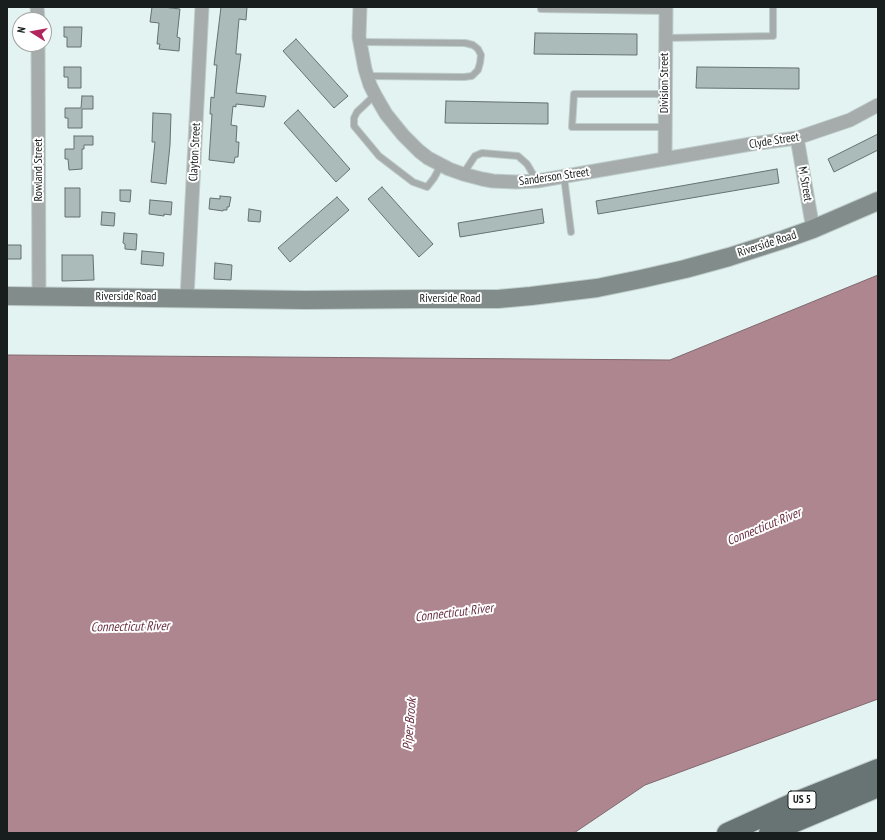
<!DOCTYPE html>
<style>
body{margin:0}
#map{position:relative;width:885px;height:840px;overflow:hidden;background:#e3f3f1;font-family:"PT Sans Narrow",sans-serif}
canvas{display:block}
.frame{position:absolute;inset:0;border:8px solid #181e1d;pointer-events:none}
.north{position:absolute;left:12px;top:12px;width:40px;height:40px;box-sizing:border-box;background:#fff;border:1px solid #a3a5a5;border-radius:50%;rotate:281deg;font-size:11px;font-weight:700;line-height:16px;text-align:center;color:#181e1d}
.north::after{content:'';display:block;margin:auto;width:14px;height:18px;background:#b2265f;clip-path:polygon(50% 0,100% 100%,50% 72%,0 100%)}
</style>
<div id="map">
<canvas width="885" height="840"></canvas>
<div class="frame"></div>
<div class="north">N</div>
</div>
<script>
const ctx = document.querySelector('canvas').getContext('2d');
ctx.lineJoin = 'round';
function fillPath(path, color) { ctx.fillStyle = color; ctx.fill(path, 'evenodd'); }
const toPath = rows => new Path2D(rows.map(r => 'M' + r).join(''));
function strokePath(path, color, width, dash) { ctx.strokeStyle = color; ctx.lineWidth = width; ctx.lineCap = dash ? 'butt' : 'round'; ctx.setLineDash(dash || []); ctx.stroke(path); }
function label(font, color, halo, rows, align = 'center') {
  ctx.font = font + ' "PT Sans Narrow",sans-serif'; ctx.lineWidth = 4; ctx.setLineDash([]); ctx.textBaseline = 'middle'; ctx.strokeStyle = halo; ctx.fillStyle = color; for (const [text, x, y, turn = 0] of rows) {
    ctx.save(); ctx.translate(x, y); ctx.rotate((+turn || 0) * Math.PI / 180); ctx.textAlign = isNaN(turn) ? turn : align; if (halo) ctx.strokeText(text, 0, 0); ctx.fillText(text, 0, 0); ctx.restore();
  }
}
const water = toPath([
 [878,275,878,699,645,785,574,833,7,833,7,355,670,360,878,275]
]);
const building = toPath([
 [152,7,163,7,180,9,177,37,180,38,179,51,159,49,160,44,157,44,159,23,150,22,152,7],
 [221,7,247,7,246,20,239,19,236,52,236,54,241,54,236,93,266,96,264,107,236,104,236,107,233,106,231,125,237,126,236,142,239,142,238,157,235,157,234,163,209,160,212,114,210,114,211,97,214,98,217,65,214,65,221,7],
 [64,27,82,27,81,47,67,47,67,37,64,37,64,27],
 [535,33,637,34,637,55,534,54,535,33],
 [296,39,348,96,334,108,283,51,296,39],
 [64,67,81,67,81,88,68,88,68,77,64,77,64,67],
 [697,67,799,68,799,89,696,88,697,67],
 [82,96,93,96,93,109,82,109,82,128,68,128,68,118,65,118,65,108,81,108,82,96],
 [446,101,548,103,548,124,445,123,446,101],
 [298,110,350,169,336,182,284,123,298,110],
 [153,113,171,114,170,145,166,184,151,182,155,142,152,142,153,113],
 [878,134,878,150,834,172,828,159,878,134],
 [74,136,93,136,93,145,84,145,84,149,82,149,82,169,69,170,68,159,65,159,65,149,74,149,74,136],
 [777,169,779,183,598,214,596,201,777,169],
 [382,187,433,244,419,257,368,199,382,187],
 [65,188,80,188,80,217,65,217,65,188],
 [120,190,131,190,130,202,120,201,120,190],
 [220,196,231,197,229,207,227,207,227,210,223,210,223,211,209,209,210,198,220,199,220,196],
 [337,197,349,210,290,262,278,248,337,197],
 [150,200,172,202,171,215,164,214,164,216,149,214,150,200],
 [249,209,261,211,260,222,248,221,249,209],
 [542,209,544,223,460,237,458,223,542,209],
 [102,212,115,213,114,226,101,225,102,212],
 [124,233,137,234,136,250,125,249,125,244,123,243,124,233],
 [7,245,21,245,21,259,7,259,7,245],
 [142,251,164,253,163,266,141,264,142,251],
 [62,255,93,255,94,280,62,281,62,255],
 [215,263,232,265,231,280,214,279,215,263]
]);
const lane = toPath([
 [541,9,666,11],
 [666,38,773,36,773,7],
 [360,42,465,43,473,45,478,49,481,55,480,63,478,70,472,76,464,77,368,76],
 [375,95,357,112,354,118,354,126,379,156,413,182,427,187,434,178,441,165],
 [665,127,572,127,574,94,665,94],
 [463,174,475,156,482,153,518,156,527,164,537,181],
 [564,177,571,232]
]);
const street = toPath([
 [37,7,38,20],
 [360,7,359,37,365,69,370,85,375,95,386,114,403,135,419,151,428,158,449,169,463,174,482,179,493,181,516,182,537,181,751,144,797,138,850,120,878,105],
 [38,44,39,296],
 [797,138,813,229],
 [665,159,666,7],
 [187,297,202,7]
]);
const secondary = toPath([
 [7,296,305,300,424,299,498,299,531,296,597,288,641,279,685,269,729,257,785,239,813,229,878,201]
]);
const primary = toPath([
 [727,833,793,803,878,769],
 [769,833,878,787]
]);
const shields = [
 [802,800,28]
];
const shieldNames = [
 ["US 5",802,800]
];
const streetNames = [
 ["Division Street",665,83,-90],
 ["Clyde Street",774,141,-9],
 ["Clayton Street",195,152,-87],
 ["Rowland Street",39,170,-90],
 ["Sanderson Street",554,177,-8],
 ["M Street",805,184,80],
 ["Riverside Road",767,244,-18],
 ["Riverside Road",126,297],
 ["Riverside Road",450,299]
];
const waterNames = [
 ["Connecticut River",764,527,-22],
 ["Connecticut River",454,613,-7],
 ["Connecticut River",130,627,-1],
 ["Piper Brook",410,724,-85]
];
fillPath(water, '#ae8690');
strokePath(water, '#81676e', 1);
fillPath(building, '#abbbb9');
strokePath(building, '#647270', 1);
strokePath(lane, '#becdcb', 8);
strokePath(street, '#becdcb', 15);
strokePath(secondary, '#becdcb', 20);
strokePath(primary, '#becdcb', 22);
strokePath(lane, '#a5acab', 6);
strokePath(street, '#a5acab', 13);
strokePath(secondary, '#828c8a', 18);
strokePath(primary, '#687473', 20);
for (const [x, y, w] of shields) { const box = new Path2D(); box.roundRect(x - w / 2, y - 9, w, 18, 3); ctx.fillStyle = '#fff'; ctx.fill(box); strokePath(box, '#181e1d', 1); }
label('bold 11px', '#181e1d', null, shieldNames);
label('12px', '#181e1d', '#fff', streetNames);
label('italic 13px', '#683142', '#fff', waterNames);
</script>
